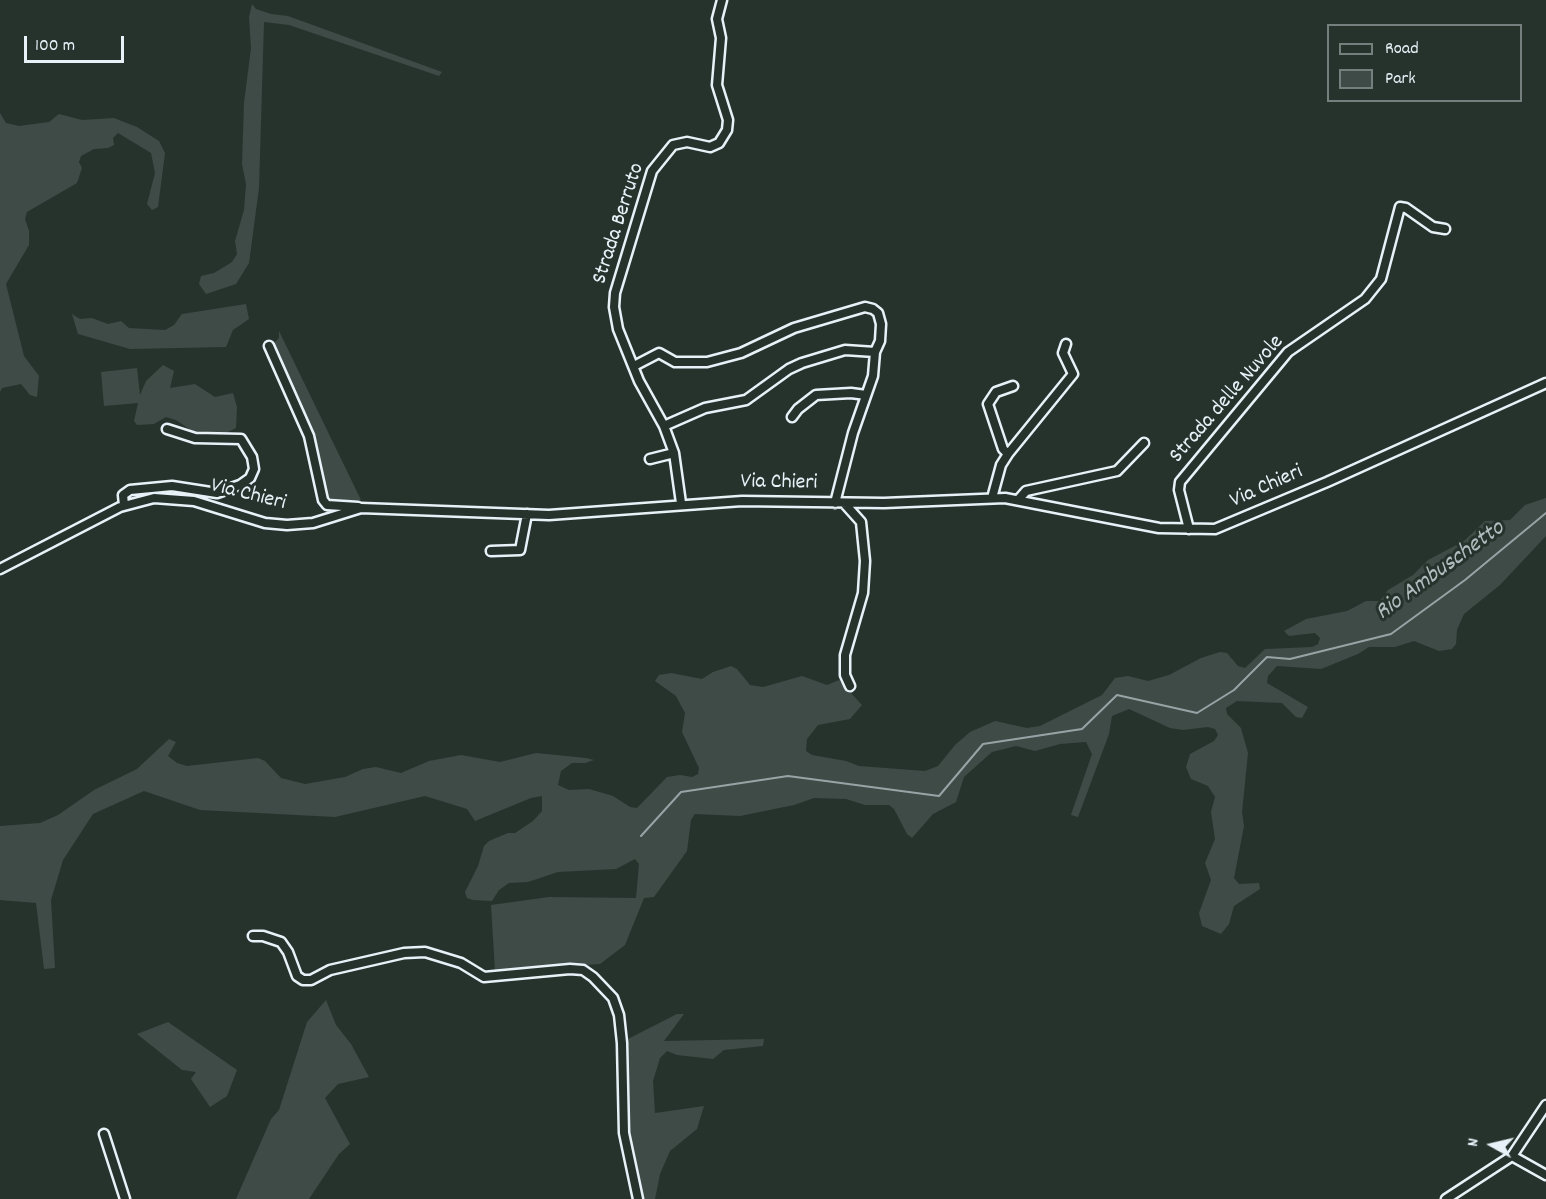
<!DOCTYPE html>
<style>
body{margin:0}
#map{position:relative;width:1546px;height:1199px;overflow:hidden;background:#26332d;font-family:Dekko,sans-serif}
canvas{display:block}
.legend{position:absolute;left:1327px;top:24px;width:195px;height:78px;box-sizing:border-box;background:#26332d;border:2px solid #747f7e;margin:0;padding:8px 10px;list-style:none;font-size:18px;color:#e8f1f8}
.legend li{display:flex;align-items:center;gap:12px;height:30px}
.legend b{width:30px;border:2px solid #747f7e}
.north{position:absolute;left:1462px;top:1115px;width:60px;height:60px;-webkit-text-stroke:4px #26332d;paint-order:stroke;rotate:278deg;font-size:16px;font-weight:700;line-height:24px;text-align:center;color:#e8f1f8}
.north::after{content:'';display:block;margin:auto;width:21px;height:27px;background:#e8f1f8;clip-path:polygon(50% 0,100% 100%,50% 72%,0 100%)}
.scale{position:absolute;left:24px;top:36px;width:100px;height:27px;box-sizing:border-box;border:3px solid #e8f1f8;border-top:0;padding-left:8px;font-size:18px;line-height:21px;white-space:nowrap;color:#e8f1f8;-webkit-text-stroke:4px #26332d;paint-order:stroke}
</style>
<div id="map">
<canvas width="1546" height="1199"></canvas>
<ul class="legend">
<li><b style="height:8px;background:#26332d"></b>Road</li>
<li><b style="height:16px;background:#3e4b47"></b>Park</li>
</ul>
<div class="north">N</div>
<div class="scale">100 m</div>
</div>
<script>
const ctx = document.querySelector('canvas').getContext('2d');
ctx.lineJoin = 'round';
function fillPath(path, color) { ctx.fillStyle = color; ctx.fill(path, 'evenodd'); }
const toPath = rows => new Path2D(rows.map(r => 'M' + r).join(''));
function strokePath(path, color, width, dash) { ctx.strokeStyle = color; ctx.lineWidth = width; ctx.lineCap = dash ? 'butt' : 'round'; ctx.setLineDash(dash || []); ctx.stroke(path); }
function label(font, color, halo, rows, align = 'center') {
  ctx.font = font + ' Dekko,sans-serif'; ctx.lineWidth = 6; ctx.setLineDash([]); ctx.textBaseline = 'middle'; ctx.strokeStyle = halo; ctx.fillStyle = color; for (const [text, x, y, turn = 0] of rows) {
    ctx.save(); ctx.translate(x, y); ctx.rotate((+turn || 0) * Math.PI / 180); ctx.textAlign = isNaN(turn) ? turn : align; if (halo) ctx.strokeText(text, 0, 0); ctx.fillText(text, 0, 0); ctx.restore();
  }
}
const green = toPath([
 [252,4,256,9,271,14,288,16,442,72,439,76,289,25,264,22,259,188,249,263,236,284,206,294,199,284,201,276,214,273,232,262,237,254,235,241,244,210,246,184,242,164,244,103,251,48,249,17],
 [0,113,6,123,19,126,49,122,59,114,82,120,114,118,137,127,159,141,165,153,158,207,152,210,147,204,155,173,151,153,118,133,113,138,114,145,108,148,94,149,81,156,79,162,82,168,77,183,27,212,25,219,29,231,29,245,6,284,24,356,39,376,37,397,30,395,21,384,2,388,0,392],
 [246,304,249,319,233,330,226,347,130,349,78,334,72,314,80,319,92,318,108,324,121,321,129,328,165,330,174,325,182,314],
 [279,331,361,500,338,502,332,500,325,493,312,433,274,343,279,338],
 [163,365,174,371,170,388,195,384,215,397,233,393,237,407,236,428,224,434,198,435,176,420,166,417,154,424,137,425,134,421,138,403,104,406,101,372,137,368,140,395,146,381],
 [1546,498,1546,536,1500,585,1464,614,1457,630,1456,644,1452,649,1439,651,1414,641,1395,647,1369,647,1358,654,1321,669,1277,666,1268,676,1267,683,1308,707,1302,718,1296,717,1282,703,1237,701,1226,708,1227,714,1241,728,1248,753,1242,812,1244,826,1234,878,1239,884,1259,883,1260,889,1234,906,1229,924,1221,934,1202,926,1199,913,1211,880,1205,863,1215,839,1211,812,1215,797,1208,786,1191,779,1186,767,1190,754,1214,741,1218,735,1215,729,1208,727,1183,730,1170,728,1129,709,1112,716,1109,734,1078,817,1071,815,1073,809,1092,754,1086,742,1060,744,1035,751,1016,746,992,752,964,777,956,802,933,814,912,838,907,834,894,809,889,805,865,805,846,799,814,798,794,805,740,816,695,814,691,820,687,851,654,897,644,898,625,945,600,964,495,971,491,905,549,897,636,898,639,864,635,859,616,869,558,872,528,882,509,883,499,890,492,901,473,900,467,898,465,892,478,866,484,846,489,841,508,833,515,833,533,821,542,811,542,796,531,798,475,821,467,809,425,796,335,817,200,810,144,791,93,814,63,860,51,900,55,968,44,969,36,903,0,900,0,826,40,823,58,815,94,790,137,769,169,739,176,742,168,756,177,763,187,766,258,758,265,761,281,778,305,784,345,777,363,769,376,767,401,773,429,761,461,755,500,762,536,753,586,758,594,760,585,763,572,763,561,771,558,785,569,790,589,789,613,796,630,807,637,808,667,777,680,775,692,777,698,774,699,768,682,732,685,713,676,696,655,681,659,675,671,673,702,679,713,672,731,666,737,669,750,685,763,687,802,676,827,685,839,680,862,705,850,719,818,725,807,739,806,751,812,755,846,761,859,766,925,771,938,766,955,745,970,732,995,721,1027,728,1040,726,1102,695,1115,678,1128,676,1148,681,1169,675,1201,658,1220,652,1227,653,1238,666,1245,668,1265,649,1312,647,1318,644,1320,638,1315,633,1289,636,1284,631,1306,619,1347,611,1366,601,1380,601,1388,590,1413,575,1428,560,1464,541,1485,521,1510,520,1525,505],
 [326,1000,336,1025,351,1044,369,1077,338,1084,325,1098,350,1144,339,1154,309,1199,236,1199,271,1119,279,1110,307,1022],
 [677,1014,684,1014,664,1041,764,1039,763,1046,724,1050,713,1059,677,1055,667,1051,660,1058,653,1081,655,1113,704,1106,697,1129,670,1151,660,1174,655,1199,641,1199,627,1132,624,1041],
 [168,1022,237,1070,227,1096,210,1107,191,1079,196,1072,182,1070,137,1034]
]);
const stream = toPath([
 [641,836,681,792,788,776,939,796,983,744,1082,729,1117,695,1197,713,1234,690,1267,657,1290,659,1391,634,1465,580,1546,513]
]);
const minor = toPath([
 [269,346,309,436,323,500,327,505,358,507],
 [634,366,659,353,675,362,707,362,741,353,794,328,865,307,873,309,878,313,881,324,880,341,875,352,873,376,853,433,835,503],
 [792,417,798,409,816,395,851,393,866,395],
 [664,426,705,408,746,400,789,369,802,363,845,350,875,352],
 [1008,454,1003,449,988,404,996,392,1013,386],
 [650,459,674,453],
 [992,498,1001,465,1008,454,1073,374,1063,353,1066,344],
 [1019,499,1026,491,1117,471,1144,443],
 [681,503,674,453,664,426,639,381,618,329,614,307,615,293,652,171,673,145,687,142,710,147,719,143,727,130,728,120,717,85,721,38,717,19,722,0],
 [844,503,861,522,865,561,863,593,845,655,845,675,850,686],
 [124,505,123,495,130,490,172,486,217,493,240,485,250,478,254,469,252,457,241,439,195,438,167,429],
 [1189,529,1179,490,1180,482,1288,352,1365,299,1381,279,1400,207,1406,208,1433,227,1445,229],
 [491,551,520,550,527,514],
 [0,569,120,507,154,498,194,501,265,523,287,525,313,523,361,508,549,515,742,501,884,503,1005,498,1159,528,1215,529,1327,482,1546,383],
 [253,936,263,936,281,942,288,952,297,976,303,980,311,980,330,970,404,953,425,952,461,963,484,977,570,969,583,970,593,977,613,998,619,1015,622,1043,624,1133,638,1199],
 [104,1134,125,1199],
 [1512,1156,1546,1175],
 [1446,1199,1512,1156,1546,1105]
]);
const streetNames = [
 ["Strada Berruto",620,224,-72],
 ["Strada delle Nuvole",1228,400,-49],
 ["Via Chieri",779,484,1],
 ["Via Chieri",1267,488,-24],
 ["Via Chieri",248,496,14]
];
const waterNames = [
 ["Rio Ambuschetto",1441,572,-36]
];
fillPath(green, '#3e4b47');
strokePath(stream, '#98a3a5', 2);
strokePath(minor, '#e8f1f8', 13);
strokePath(minor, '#26332d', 8);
label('22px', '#e8f1f8', '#26332d', streetNames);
label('italic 24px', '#b3bdc0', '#26332d', waterNames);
</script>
